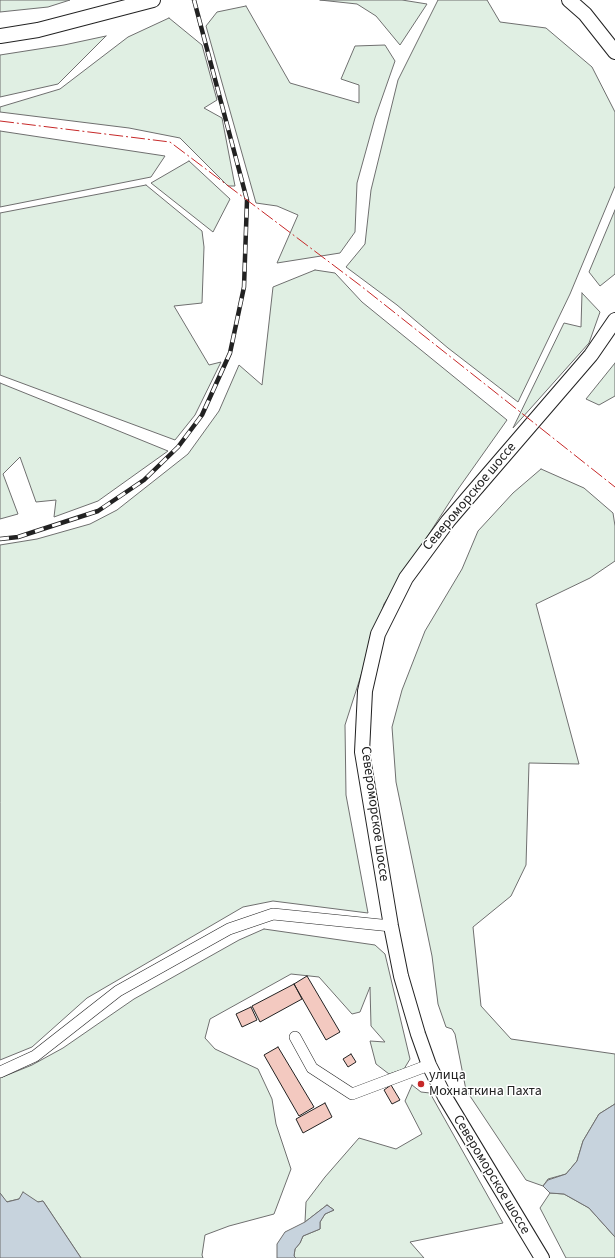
<!DOCTYPE html>
<meta charset="utf-8">
<style>
body{margin:0}
canvas{display:block;background:#fff}
</style>
<canvas width="615" height="1258"></canvas>
<script>
const ctx = document.querySelector('canvas').getContext('2d');
ctx.lineJoin = 'round';
function fillPath(path, color) { ctx.fillStyle = color; ctx.fill(path, 'evenodd'); }
const toPath = rows => new Path2D(rows.map(r => 'M' + r).join(''));
function strokePath(path, color, width, dash) { ctx.strokeStyle = color; ctx.lineWidth = width; ctx.lineCap = dash ? 'butt' : 'round'; ctx.setLineDash(dash || []); ctx.stroke(path); }
function label(font, color, halo, rows, align = 'center') {
  ctx.font = font + ' "Source Sans 3",sans-serif'; ctx.lineWidth = 3; ctx.setLineDash([]); ctx.textBaseline = 'middle'; ctx.strokeStyle = halo; ctx.fillStyle = color; for (const [text, x, y, turn = 0] of rows) {
    ctx.save(); ctx.translate(x, y); ctx.rotate((+turn || 0) * Math.PI / 180); ctx.textAlign = isNaN(turn) ? turn : align; if (halo) ctx.strokeText(text, 0, 0); ctx.fillText(text, 0, 0); ctx.restore();
  }
}
const green = toPath([
 [0,0,70,0,48,7,0,12,0,0],
 [320,0,402,0,427,4,400,45,376,16,357,4,320,0],
 [438,0,487,0,500,22,546,28,592,67,615,112,615,186,570,294,518,402,448,348,397,305,346,267,365,244,371,190,398,80,438,0],
 [246,6,290,83,359,103,359,85,341,79,355,46,385,45,395,61,375,118,357,183,355,232,340,253,277,263,298,215,277,206,256,203,206,26,217,12,246,6],
 [169,18,202,45,217,100,204,108,222,118,235,186,228,186,180,138,129,128,0,112,0,107,60,89,128,37,169,18],
 [106,36,58,84,0,97,0,55,64,45,106,36],
 [0,131,165,156,151,177,0,207,0,131],
 [189,161,230,199,213,232,151,183,189,161],
 [146,185,202,231,204,247,202,303,174,306,209,365,221,362,195,415,175,440,0,375,0,213,146,185],
 [615,210,615,274,600,286,589,272,615,210],
 [315,270,335,273,362,302,507,420,456,492,384,604,345,725,346,795,368,913,273,901,243,907,87,998,32,1047,0,1060,0,545,37,539,90,524,117,510,188,454,219,411,239,365,262,385,273,287,315,270],
 [582,293,600,312,589,343,513,428,564,323,581,327,582,293],
 [615,363,615,396,599,405,586,399,615,363],
 [0,383,82,416,168,451,98,501,54,517,56,500,36,502,20,457,3,474,18,514,0,519,0,383],
 [541,469,584,488,613,513,615,526,615,561,590,578,536,604,579,764,529,763,526,865,511,896,473,927,481,1006,511,1039,615,1054,615,1104,599,1114,583,1141,577,1161,566,1174,548,1179,543,1186,526,1180,466,1090,455,1034,452,1029,446,1027,438,1004,432,956,396,782,392,727,402,690,425,631,462,569,478,531,513,493,541,469],
 [264,929,375,945,385,954,410,1059,404,1069,389,1074,376,1064,370,1041,385,1042,371,1026,370,987,360,1012,352,1014,319,977,291,974,210,1019,205,1038,215,1049,258,1069,272,1099,276,1124,291,1169,274,1214,229,1226,205,1235,202,1255,203,1258,81,1258,43,1201,38,1202,19,1199,6,1202,0,1193,0,1078,32,1065,63,1048,134,999,239,940,264,929],
 [412,1085,421,1092,430,1093,503,1223,410,1242,424,1258,296,1258,294,1256,295,1249,300,1243,303,1236,320,1229,320,1222,325,1214,334,1210,327,1205,305,1222,306,1202,325,1177,359,1138,396,1149,422,1134,405,1101,412,1085],
 [550,1193,564,1194,589,1208,615,1237,615,1258,566,1258,540,1208,550,1193]
]);
const water = toPath([
 [615,1104,615,1237,589,1208,564,1194,550,1193,543,1186,548,1180,566,1174,577,1161,583,1141,599,1114,615,1104],
 [23,1192,38,1202,43,1201,81,1258,0,1258,0,1193,7,1202,19,1199,23,1192],
 [327,1205,334,1210,325,1214,320,1222,320,1229,303,1236,300,1243,295,1249,294,1256,296,1258,277,1258,277,1244,285,1232,305,1222,327,1205]
]);
const building = toPath([
 [307,976,340,1032,326,1040,294,984,307,976],
 [294,984,302,999,260,1022,252,1006,294,984],
 [251,1007,257,1020,242,1027,236,1014,251,1007],
 [278,1047,314,1107,299,1116,264,1055,278,1047],
 [351,1054,356,1062,348,1067,343,1059,351,1054],
 [391,1085,400,1100,392,1104,384,1090,391,1085],
 [325,1103,332,1117,303,1133,296,1119,325,1103]
]);
const minor = toPath([
 [295,1037,312,1068,352,1094,429,1065],
 [0,1072,35,1056,118,991,229,929,273,914,391,926]
]);
const major = toPath([
 [569,0,585,14,615,52],
 [0,36,38,30,153,0],
 [542,1258,445,1097,429,1065,418,1034,401,976,391,926,362,752,365,691,378,634,406,578,448,521,591,355,615,320]
]);
const rail = toPath([
 [0,539,18,537,98,511,144,480,178,447,202,415,230,353,244,287,247,200,194,0]
]);
const power = toPath([
 [0,121,170,142,361,286,615,487]
]);
const markers = [
 [421,1084,4,"#c62828"]
];
const streetNames = [
 ["Североморское шоссе",470,497,-50],
 ["Североморское шоссе",374,814,82],
 ["Североморское шоссе",491,1175,59]
];
const poiNames = [
 ["улица",429,1076],
 ["Мохнаткина Пахта",429,1092]
];
fillPath(green, '#e0efe3');
strokePath(green, '#6f6f6f', 1);
fillPath(water, '#c7d3dd');
strokePath(water, '#6f6f6f', 1);
fillPath(building, '#f3c9c0');
strokePath(building, '#222', 1);
strokePath(minor, '#222', 12);
strokePath(major, '#222', 16);
strokePath(minor, '#fff', 11);
strokePath(major, '#fff', 14);
strokePath(rail, '#222', 4.5);
strokePath(rail, '#fff', 3, [9]);
strokePath(power, '#c62828', 1, [14, 3, 2, 3]);
for (const [x, y, r, color] of markers) { const dot = new Path2D(); dot.arc(x, y, r, 0, 2 * Math.PI); ctx.fillStyle = color; ctx.fill(dot); strokePath(dot, '#fff', 1.5); }
label('14px', '#222', '#fff', streetNames);
label('14px', '#222', '#fff', poiNames, 'left');
</script>
